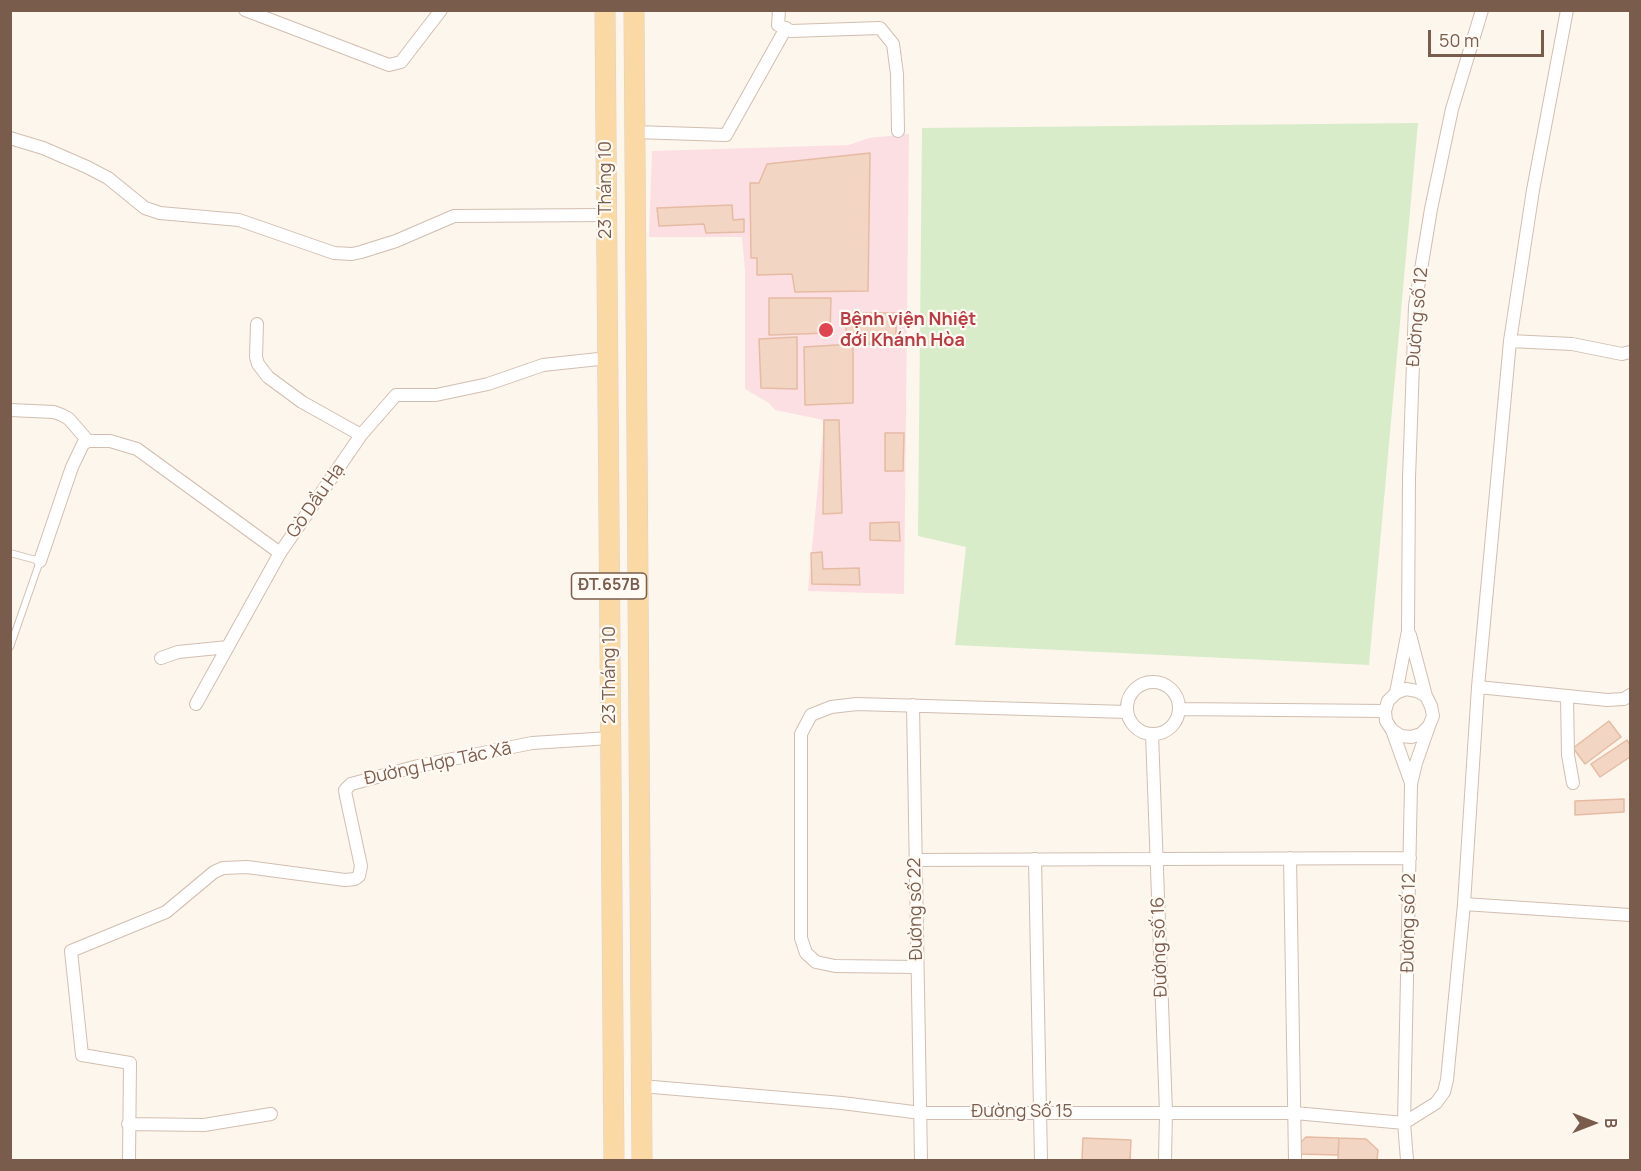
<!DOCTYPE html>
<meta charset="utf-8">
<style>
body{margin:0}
#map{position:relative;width:1641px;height:1171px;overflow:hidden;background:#fdf6ec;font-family:Manrope,sans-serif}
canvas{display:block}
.frame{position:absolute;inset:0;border:12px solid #7a5c4d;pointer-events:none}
.north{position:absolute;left:1563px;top:1093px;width:60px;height:60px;-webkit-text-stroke:4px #fffaf3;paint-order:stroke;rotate:90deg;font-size:16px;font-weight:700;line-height:24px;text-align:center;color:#7a5c4d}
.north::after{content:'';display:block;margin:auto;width:21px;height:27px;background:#7a5c4d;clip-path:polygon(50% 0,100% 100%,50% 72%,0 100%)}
.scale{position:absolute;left:1428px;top:30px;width:116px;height:27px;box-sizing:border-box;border:3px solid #7a5c4d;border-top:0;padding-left:8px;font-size:18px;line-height:21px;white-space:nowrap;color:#7a5c4d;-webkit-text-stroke:4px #fffaf3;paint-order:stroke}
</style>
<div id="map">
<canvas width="1641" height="1171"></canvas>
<div class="frame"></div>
<div class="north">B</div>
<div class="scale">50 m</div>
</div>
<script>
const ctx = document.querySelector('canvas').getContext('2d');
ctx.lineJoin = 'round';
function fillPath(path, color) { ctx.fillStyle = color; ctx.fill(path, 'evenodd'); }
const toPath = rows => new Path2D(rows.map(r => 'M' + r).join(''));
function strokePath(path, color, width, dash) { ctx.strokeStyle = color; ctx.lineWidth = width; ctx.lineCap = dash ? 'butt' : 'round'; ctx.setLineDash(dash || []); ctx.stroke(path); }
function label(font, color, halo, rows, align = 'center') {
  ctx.font = font + ' Manrope,sans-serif'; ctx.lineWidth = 4.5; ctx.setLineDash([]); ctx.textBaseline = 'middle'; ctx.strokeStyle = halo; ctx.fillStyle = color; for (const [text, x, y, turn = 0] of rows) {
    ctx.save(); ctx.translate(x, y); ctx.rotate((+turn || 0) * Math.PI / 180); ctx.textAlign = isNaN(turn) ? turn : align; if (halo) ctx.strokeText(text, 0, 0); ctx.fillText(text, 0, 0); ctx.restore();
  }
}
const medical = toPath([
 [909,134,904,594,808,591,824,420,775,410,769,403,745,389,745,271,742,237,649,237,652,151,849,145,869,138]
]);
const green = toPath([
 [1418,123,1369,665,955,645,966,547,918,536,922,128]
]);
const building = toPath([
 [870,153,868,291,795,292,792,274,757,275,757,258,751,258,750,183,759,183,767,164,870,153],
 [732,205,733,220,744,219,744,232,706,233,704,224,659,226,657,208,732,205],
 [769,298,831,298,830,333,769,335,769,298],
 [845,313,896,313,896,344,847,344,845,313],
 [797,337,797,389,761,388,759,339,797,337],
 [853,344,853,403,805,405,804,347,853,344],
 [824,420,839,420,842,513,823,514,824,420],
 [885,433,904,433,903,471,885,471,885,433],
 [899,522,900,541,870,540,870,523,899,522],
 [822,552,823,569,859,568,860,585,812,584,811,553,822,552],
 [1609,721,1621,737,1585,764,1573,748,1609,721],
 [1627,740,1630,745,1630,757,1600,777,1591,764,1627,740],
 [1624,799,1624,812,1575,815,1575,801,1624,799],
 [1306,1137,1339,1138,1338,1155,1299,1154,1298,1145,1306,1137],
 [1083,1138,1131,1140,1130,1160,1082,1160,1083,1138],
 [1339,1138,1366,1139,1378,1150,1377,1160,1338,1160,1339,1138]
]);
const service = toPath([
 [10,553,40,561,10,647]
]);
const minor = toPath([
 [245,10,389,65,401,62,441,10],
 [779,10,778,25,791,31,880,28,893,44,897,74,898,131],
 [635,132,726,135,786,28],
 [10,138,43,148,87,167,108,178,145,208,160,213,239,220,334,253,352,254,361,252,396,241,454,216,607,215],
 [257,324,256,357,258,364,268,377,302,402,361,435],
 [1510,341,1572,344,1622,354,1630,352],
 [10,410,54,412,62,415,69,419,88,441],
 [40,561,72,467,83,444,88,441,110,441,137,449,280,553,361,435,396,395,436,395,488,384,543,365,608,358],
 [1410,635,1426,696],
 [161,658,178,652,228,647],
 '1127 708a26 26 0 1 1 52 0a26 26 0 1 1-52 0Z',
 [1478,687,1607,700,1624,699,1630,695],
 [1396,693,1408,631,1409,478,1415,306,1431,209,1452,109,1482,10],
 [1567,697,1568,755,1573,783],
 [196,704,280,553],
 [913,705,921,1160],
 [1179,709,1385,711],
 [1392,730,1411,783],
 [1152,734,1166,1112,1165,1160],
 [1290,858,1295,1160],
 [1035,859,1041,1160],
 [915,860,1410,858],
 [1464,904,1630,915],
 [917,967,835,966,816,962,806,953,801,938,801,734,811,715,831,707,857,704,1127,712],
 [641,1086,842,1103,921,1113,1295,1113,1404,1123],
 [1404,1123,1436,1103,1444,1092,1447,1080,1464,904,1478,687,1510,341,1533,190,1567,10],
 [128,1124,204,1125,271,1114],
 [129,1160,130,1063,82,1055,71,951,166,912,214,872,223,868,247,867,345,880,355,879,359,876,361,866,346,796,345,790,351,784,418,766,532,743,610,738],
 [1407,1160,1404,1123,1411,784,1416,763,1429,726,1433,716,1431,706,1426,696,1417,691,1406,689,1396,693,1388,701,1385,711,1386,721,1392,730,1401,736,1411,737,1421,734,1429,726]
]);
const primary = toPath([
 [605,10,614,1160],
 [634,10,642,1160]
]);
const markers = [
 [826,330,8,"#e0444e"]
];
const shields = [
 [609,586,75]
];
const shieldNames = [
 ["ĐT.657B",609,586]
];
const streetNames = [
 ["23 Tháng 10",606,190,-90],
 ["Đường số 12",1418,317,-85],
 ["Gò Dầu Hạ",316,501,-55],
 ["23 Tháng 10",610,675,-90],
 ["Đường Hợp Tác Xã",438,764,-12],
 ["Đường số 22",916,909,-91],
 ["Đường số 12",1409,923,-89],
 ["Đường số 16",1160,947,-92],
 ["Đường Số 15",1022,1112]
];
const healthNames = [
 ["Bệnh viện Nhiệt",840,320],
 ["đới Khánh Hòa",840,341]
];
fillPath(medical, '#fbdfe3');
fillPath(green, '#d8ecc9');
fillPath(building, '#f3d5c3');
strokePath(building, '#e6bba3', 1.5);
strokePath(service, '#d1beb0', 8);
strokePath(minor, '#d1beb0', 14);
strokePath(primary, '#dad1cd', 21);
strokePath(service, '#fff', 6);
strokePath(minor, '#fff', 12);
strokePath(primary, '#fbd9a5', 20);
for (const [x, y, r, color] of markers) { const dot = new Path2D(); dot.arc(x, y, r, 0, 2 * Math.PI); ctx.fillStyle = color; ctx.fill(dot); strokePath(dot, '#fffaf3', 2); }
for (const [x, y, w] of shields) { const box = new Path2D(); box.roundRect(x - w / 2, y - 13, w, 26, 4.5); ctx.fillStyle = '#fffaf3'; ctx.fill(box); strokePath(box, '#7a5c4d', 1.5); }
label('bold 16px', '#7a5c4d', null, shieldNames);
label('18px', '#7a5c4d', '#fffaf3', streetNames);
label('bold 18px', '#be3a42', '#fffaf3', healthNames, 'left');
</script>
